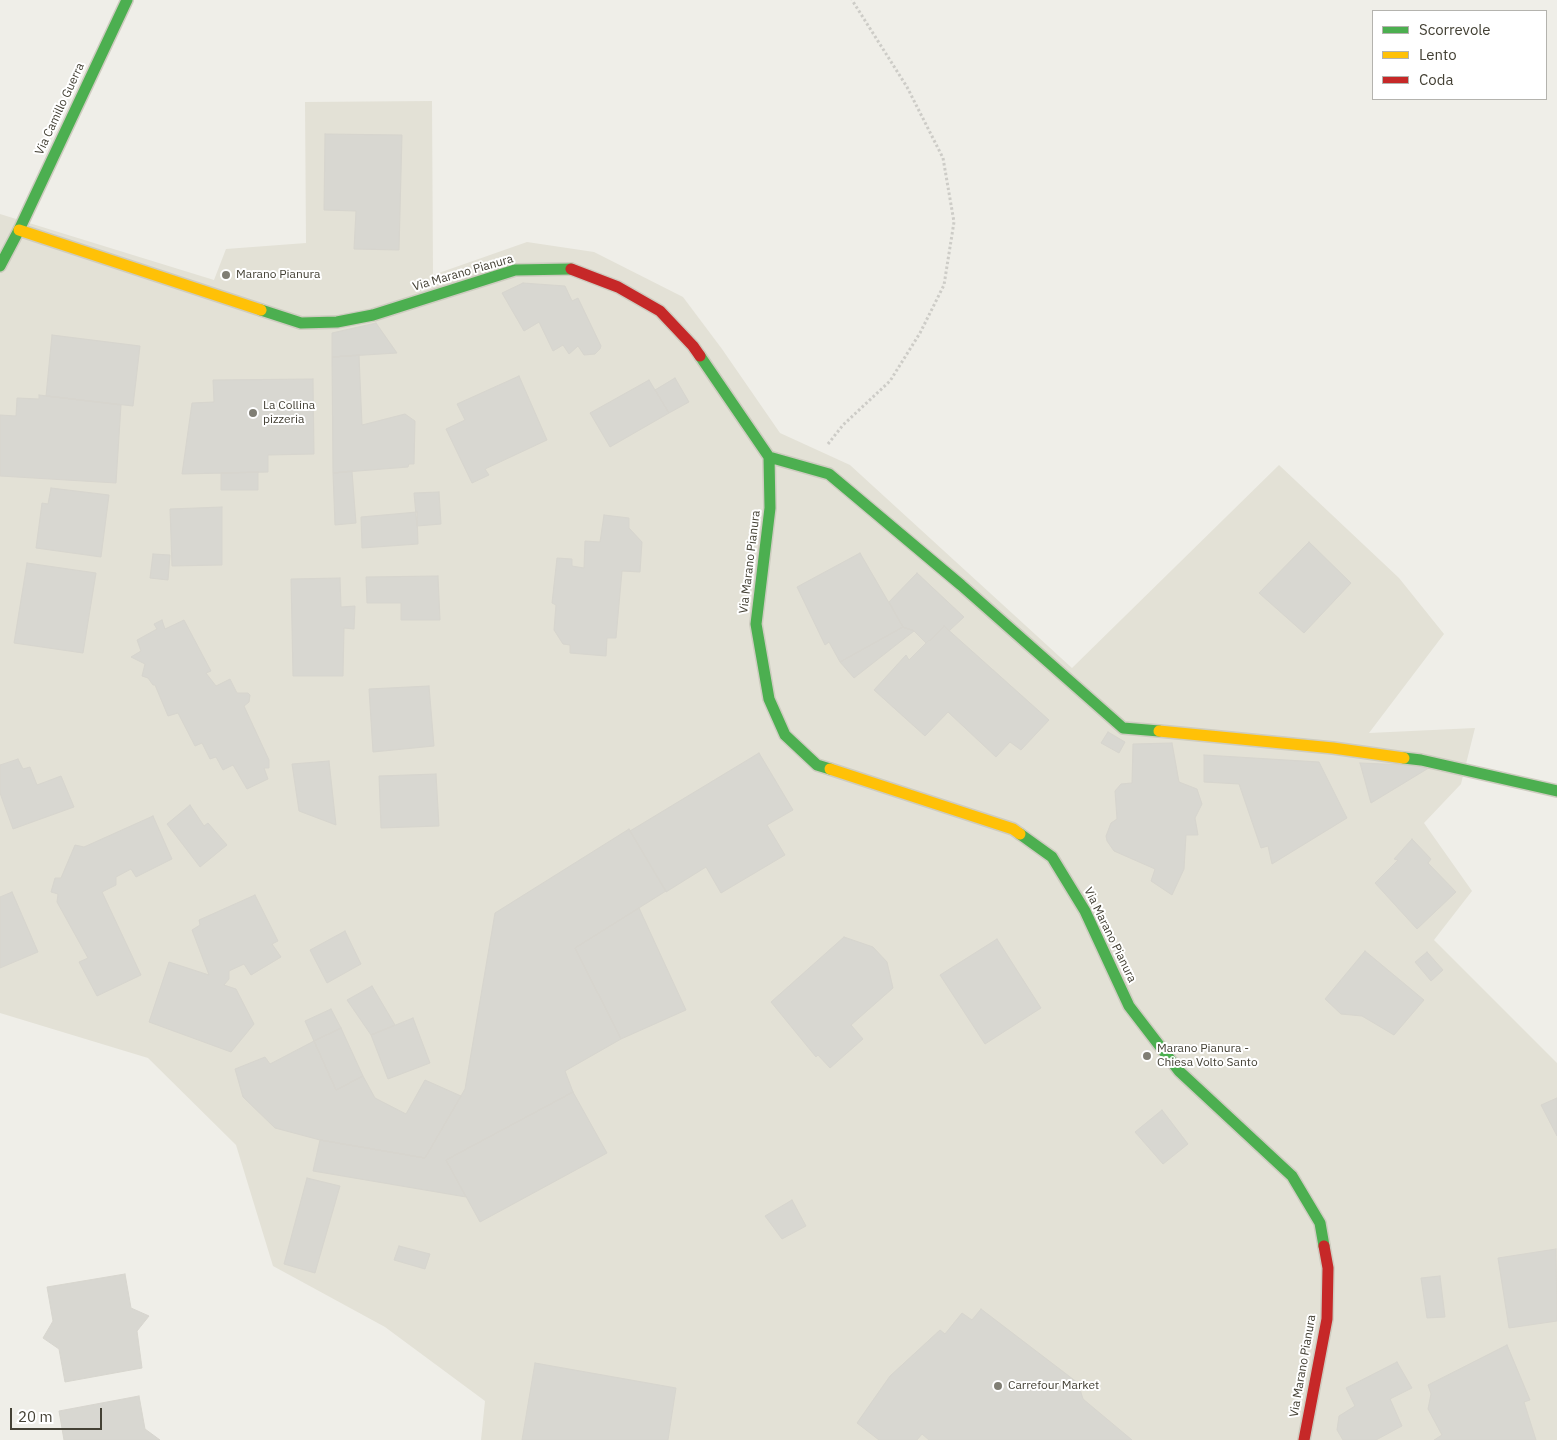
<!DOCTYPE html>
<style>
body{margin:0}
#map{position:relative;width:1557px;height:1440px;overflow:hidden;background:#efeee8;font-family:"IBM Plex Sans",sans-serif}
canvas{display:block}
.legend{position:absolute;left:1372px;top:10px;width:175px;height:90px;box-sizing:border-box;background:#fff;border:1px solid #b4b3ae;margin:0;padding:6px 9px;list-style:none;font-size:15px;color:#444135}
.legend li{display:flex;align-items:center;gap:10px;height:25px}
.legend b{width:25px;border:1px solid #b4b3ae}
.scale{position:absolute;left:10px;top:1408px;width:92px;height:22px;box-sizing:border-box;border:2px solid #444135;border-top:0;padding-left:6px;font-size:15px;line-height:18px;white-space:nowrap;color:#444135;-webkit-text-stroke:4px #fff;paint-order:stroke}
</style>
<div id="map">
<canvas width="1557" height="1440"></canvas>
<ul class="legend">
<li><b style="height:6px;background:#4caf50"></b>Scorrevole</li>
<li><b style="height:6px;background:#ffc107"></b>Lento</li>
<li><b style="height:6px;background:#c62828"></b>Coda</li>
</ul>
<div class="scale">20 m</div>
</div>
<script>
const ctx = document.querySelector('canvas').getContext('2d');
ctx.lineJoin = 'round';
function fillPath(path, color) { ctx.fillStyle = color; ctx.fill(path, 'evenodd'); }
const toPath = rows => new Path2D(rows.map(r => 'M' + r).join(''));
function strokePath(path, color, width, dash) { ctx.strokeStyle = color; ctx.lineWidth = width; ctx.lineCap = dash ? 'butt' : 'round'; ctx.setLineDash(dash || []); ctx.stroke(path); }
function label(font, color, halo, rows, align = 'center') {
  ctx.font = font + ' "IBM Plex Sans",sans-serif'; ctx.lineWidth = 4; ctx.setLineDash([]); ctx.textBaseline = 'middle'; ctx.strokeStyle = halo; ctx.fillStyle = color; for (const [text, x, y, turn = 0] of rows) {
    ctx.save(); ctx.translate(x, y); ctx.rotate((+turn || 0) * Math.PI / 180); ctx.textAlign = isNaN(turn) ? turn : align; if (halo) ctx.strokeText(text, 0, 0); ctx.fillText(text, 0, 0); ctx.restore();
  }
}
const residential = toPath([
 [432,101,433,275,527,242,594,252,683,297,722,349,780,433,850,465,1072,668,1279,465,1399,578,1444,634,1369,733,1475,728,1461,784,1424,823,1472,891,1434,940,1557,1063,1557,1440,481,1440,485,1401,385,1327,273,1266,236,1145,148,1058,0,1013,0,214,214,280,226,249,306,243,305,102]
]);
const building = toPath([
 [325,134,402,135,399,250,354,249,356,211,324,210,325,134],
 [523,283,565,286,572,301,578,298,601,346,600,349,595,354,584,355,578,346,569,354,563,345,553,351,539,322,524,331,502,293,523,283],
 [376,323,397,353,332,357,332,333,376,323],
 [52,335,140,346,133,406,46,396,52,335],
 [359,355,362,425,405,414,415,421,414,464,409,464,408,467,333,473,332,357,359,355],
 [519,376,547,440,485,469,489,475,472,483,446,429,465,420,457,404,519,376],
 [675,378,689,402,669,413,655,390,675,378],
 [313,379,314,454,268,455,268,472,182,474,192,403,214,402,213,380,313,379],
 [649,380,669,413,610,447,590,413,649,380],
 [39,395,121,405,116,483,0,476,0,415,16,416,17,398,39,399,39,395],
 [352,471,356,523,335,525,333,473,352,471],
 [258,472,258,490,221,490,221,473,258,472],
 [51,488,109,495,101,557,36,548,42,503,48,504,51,488],
 [439,492,441,524,417,526,414,493,439,492],
 [222,507,222,565,172,566,170,509,222,507],
 [417,512,418,544,362,548,361,517,417,512],
 [604,515,629,518,629,528,642,542,640,572,622,571,616,638,607,638,606,656,570,653,570,645,563,644,554,630,556,605,552,603,557,558,572,559,572,566,584,568,585,541,600,542,604,515],
 [1309,542,1351,583,1304,633,1259,593,1309,542],
 [860,553,903,627,840,662,829,642,825,645,797,587,860,553],
 [153,554,170,555,168,580,150,578,153,554],
 [27,563,96,573,83,653,14,643,27,563],
 [917,573,964,617,949,631,944,626,930,641,929,640,926,643,914,631,903,627,889,602,917,573],
 [438,576,440,620,401,620,401,603,367,603,366,577,438,576],
 [340,578,341,607,355,606,354,629,344,628,343,676,293,676,291,579,340,578],
 [162,620,165,629,184,620,211,671,206,673,216,686,230,679,237,693,248,693,250,695,249,702,244,706,269,760,269,768,264,768,268,779,247,789,233,765,223,770,216,757,210,759,202,743,195,746,178,713,168,716,155,685,153,685,148,678,142,676,145,664,131,657,141,651,137,640,157,629,154,624,162,620],
 [944,626,1049,720,1021,750,1010,742,996,757,948,712,925,736,874,690,906,655,909,660,929,640,930,641,944,626],
 [903,627,914,631,854,678,840,662,903,627],
 [429,686,434,746,373,752,369,689,429,686],
 [1108,732,1125,742,1119,753,1101,743,1108,732],
 [1172,743,1179,782,1197,789,1202,804,1195,818,1198,835,1186,835,1184,869,1172,895,1151,881,1155,869,1114,851,1107,841,1106,836,1111,823,1117,819,1115,791,1121,784,1132,783,1133,744,1172,743],
 [759,753,793,810,767,825,785,855,721,893,706,867,666,892,630,831,759,753],
 [1204,755,1319,762,1347,818,1272,864,1268,846,1261,848,1239,784,1204,782,1204,755],
 [18,759,23,769,30,767,37,785,61,776,74,807,13,829,0,793,0,765,18,759],
 [329,761,336,825,299,811,292,764,329,761],
 [1360,763,1432,766,1371,803,1360,763],
 [436,774,439,826,381,828,379,776,436,774],
 [190,805,204,826,208,823,227,845,200,867,167,824,190,805],
 [153,816,172,859,136,877,131,869,116,877,116,885,102,892,141,975,97,996,79,962,88,958,57,902,58,894,51,892,55,878,61,878,75,845,84,847,153,816],
 [629,829,666,891,575,948,621,1039,565,1071,573,1092,446,1160,466,1197,313,1171,320,1140,425,1158,465,1089,495,913,629,829],
 [1412,839,1431,859,1428,863,1456,892,1417,929,1375,883,1398,860,1394,859,1412,839],
 [12,892,38,952,0,968,0,897,12,892],
 [255,895,278,941,272,944,281,957,251,975,244,964,229,971,229,979,224,985,236,989,254,1024,231,1052,149,1022,169,962,209,975,192,930,200,925,199,920,255,895],
 [639,908,686,1010,621,1039,575,948,639,908],
 [345,931,361,964,327,983,310,950,345,931],
 [844,937,873,947,887,962,893,988,851,1025,863,1039,830,1068,818,1055,816,1057,771,1002,844,937],
 [997,939,1041,1008,985,1044,940,975,997,939],
 [1365,951,1424,1000,1394,1035,1362,1016,1341,1014,1325,999,1365,951],
 [1427,952,1443,970,1431,981,1415,962,1427,952],
 [372,986,395,1025,371,1035,347,1000,372,986],
 [331,1009,341,1028,314,1041,305,1021,331,1009],
 [413,1018,430,1063,388,1079,371,1035,413,1018],
 [341,1028,363,1076,336,1090,314,1041,341,1028],
 [314,1041,336,1090,363,1076,375,1098,406,1114,425,1080,461,1096,425,1158,320,1140,275,1128,243,1097,235,1069,265,1057,270,1064,314,1041],
 [573,1092,607,1153,480,1222,446,1160,573,1092],
 [1557,1098,1557,1136,1541,1105,1557,1098],
 [1162,1110,1188,1144,1163,1164,1135,1132,1162,1110],
 [307,1178,340,1186,315,1273,284,1264,307,1178],
 [792,1200,806,1226,782,1239,765,1216,792,1200],
 [399,1246,430,1254,425,1269,394,1260,399,1246],
 [1556,1249,1557,1321,1509,1328,1498,1258,1556,1249],
 [125,1274,131,1308,149,1316,137,1331,142,1368,65,1382,59,1349,43,1338,53,1321,47,1287,125,1274],
 [1440,1276,1445,1317,1427,1318,1421,1278,1440,1276],
 [981,1309,1078,1383,1083,1399,1132,1440,929,1440,922,1434,917,1440,879,1440,857,1423,890,1376,940,1330,945,1334,962,1313,972,1320,981,1309],
 [1507,1345,1530,1400,1524,1402,1536,1440,1434,1440,1442,1435,1428,1409,1431,1394,1428,1385,1507,1345],
 [1397,1362,1412,1388,1390,1399,1402,1426,1376,1440,1343,1440,1337,1430,1339,1416,1355,1406,1346,1388,1397,1362],
 [535,1363,676,1388,668,1440,522,1440,535,1363],
 [139,1396,145,1429,160,1440,64,1440,59,1411,139,1396]
]);
const path = toPath([
 [828,444,843,425,890,381,920,333,944,285,954,222,943,158,907,87,852,0]
]);
const fast = toPath([
 [0,266,19,230,127,0],
 [261,310,301,323,337,322,373,315,515,270,571,269],
 [700,356,769,457,770,508,756,624,769,699,785,735,817,765,830,769],
 [769,457,829,474,961,585,1123,728,1159,731],
 [1404,758,1421,760,1557,791],
 [1020,834,1052,857,1085,911,1129,1006,1179,1071,1292,1176,1320,1223,1324,1246]
]);
const slow = toPath([
 [19,230,261,310],
 [1159,731,1333,748,1404,758],
 [830,769,1013,829,1020,834]
]);
const jam = toPath([
 [571,269,618,287,660,311,693,346,700,356],
 [1304,1440,1327,1319,1328,1268,1324,1246]
]);
const markers = [
 [226,275,5,"#807e74"],
 [253,413,5,"#807e74"],
 [1147,1056,5,"#807e74"],
 [998,1386,5,"#807e74"]
];
const streetNames = [
 ["Via Camillo Guerra",60,109,-65],
 ["Via Marano Pianura",463,273,-16],
 ["Via Marano Pianura",750,562,-83],
 ["Via Marano Pianura",1110,935,64],
 ["Via Marano Pianura",1303,1366,-80]
];
const poiNames = [
 ["Marano Pianura",236,275],
 ["La Collina",263,406],
 ["pizzeria",263,420],
 ["Marano Pianura -",1157,1049],
 ["Chiesa Volto Santo",1157,1063],
 ["Carrefour Market",1008,1386]
];
fillPath(residential, '#e3e1d6');
fillPath(building, '#d8d7d1');
strokePath(building, '#d7d5ce', 1);
strokePath(fast, '#ceccc0', 14);
strokePath(slow, '#ceccc0', 14);
strokePath(jam, '#ceccc0', 14);
strokePath(path, '#cdccc7', 3, [2.5, 2.5]);
strokePath(fast, '#4caf50', 11);
strokePath(slow, '#ffc107', 11);
strokePath(jam, '#c62828', 11);
for (const [x, y, r, color] of markers) { const dot = new Path2D(); dot.arc(x, y, r, 0, 2 * Math.PI); ctx.fillStyle = color; ctx.fill(dot); strokePath(dot, '#fff', 2); }
label('12px', '#444135', '#fff', streetNames);
label('12px', '#444135', '#fff', poiNames, 'left');
</script>
